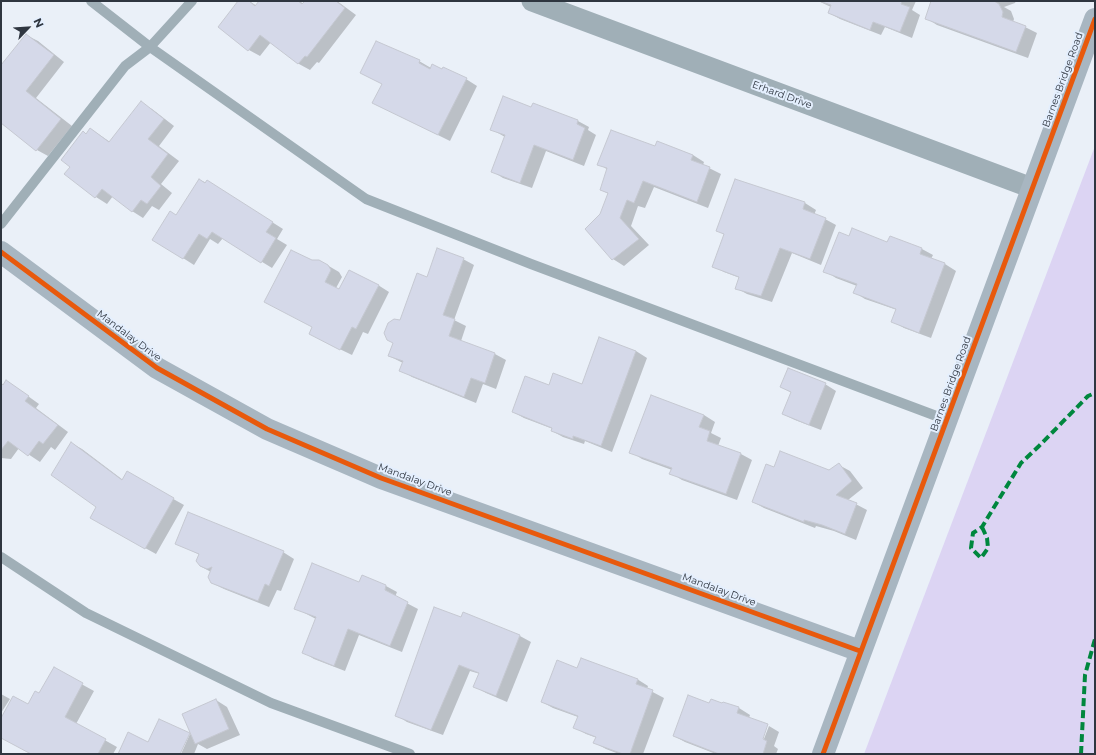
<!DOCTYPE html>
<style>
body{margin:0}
#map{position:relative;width:1096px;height:755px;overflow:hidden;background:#eaf0f8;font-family:Montserrat,sans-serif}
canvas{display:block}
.frame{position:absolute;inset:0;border:2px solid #2f3640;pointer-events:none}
.north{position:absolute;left:8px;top:8px;width:40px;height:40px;-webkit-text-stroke:3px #e4effe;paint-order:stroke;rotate:65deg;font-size:11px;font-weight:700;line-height:16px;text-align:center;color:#2f3640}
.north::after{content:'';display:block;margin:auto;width:14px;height:18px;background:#2f3640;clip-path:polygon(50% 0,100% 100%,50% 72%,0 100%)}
</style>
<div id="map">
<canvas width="1096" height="755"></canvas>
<div class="frame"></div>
<div class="north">N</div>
</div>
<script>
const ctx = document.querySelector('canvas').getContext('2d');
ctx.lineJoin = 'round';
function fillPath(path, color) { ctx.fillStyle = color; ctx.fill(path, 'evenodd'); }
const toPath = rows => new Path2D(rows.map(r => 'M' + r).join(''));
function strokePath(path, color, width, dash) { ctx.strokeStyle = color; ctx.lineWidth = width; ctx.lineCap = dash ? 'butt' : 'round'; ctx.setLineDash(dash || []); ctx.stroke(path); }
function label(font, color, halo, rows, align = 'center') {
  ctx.font = font + ' Montserrat,sans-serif'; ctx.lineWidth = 4; ctx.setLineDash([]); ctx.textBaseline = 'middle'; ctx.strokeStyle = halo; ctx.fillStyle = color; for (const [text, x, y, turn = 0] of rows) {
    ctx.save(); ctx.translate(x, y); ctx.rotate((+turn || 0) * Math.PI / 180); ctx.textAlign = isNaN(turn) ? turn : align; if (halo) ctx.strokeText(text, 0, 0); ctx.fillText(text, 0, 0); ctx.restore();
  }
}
const green = toPath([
 [1095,146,1095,754,864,754]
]);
const shadow = toPath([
 [239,1,249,1,257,6,261,1,299,1,304,4,306,1,337,1,356,15,319,63,317,62,310,70,299,64,271,42,260,56,249,50],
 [818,1,916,1,912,10,920,15,912,38,885,27,881,35,840,19,829,13,831,7],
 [932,1,1016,1,1015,3,1004,7,1011,11,1014,19,1013,22,1025,27,1037,33,1028,58,937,25,926,18],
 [26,35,38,41,64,62,36,98,72,126,48,156,37,150,1,122,1,67],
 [419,61,431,68,466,79,477,86,450,141,385,109],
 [141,103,152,109,174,126,159,146,179,161,161,184,172,193,159,210,152,206,143,218,132,211,113,196,107,204,96,197,66,174,71,167,87,135,91,129,110,142],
 [532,108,578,121,589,127,588,130,596,135,584,166,546,151,532,188,503,178,492,171,505,137,491,129],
 [658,142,693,155,704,162,703,165,721,174,708,208,654,187,645,208,638,206,631,226,649,245,624,266,613,259,586,229,601,215,609,194,601,190,608,170,599,164,655,148],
 [200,180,218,188,283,229,277,239,287,245,272,268,223,238,218,244,210,239,194,265,153,239,177,216],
 [736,181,805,203,816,210,814,215,825,219,836,225,821,265,792,253,772,302,747,294,736,288,740,278,724,272,713,266,725,235,717,230],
 [849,237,888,243,890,237,922,249,933,255,931,259,945,264,956,271,931,338,904,328,892,321,897,310,865,299,854,292,857,286,836,278,825,271],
 [463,259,474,265,454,320,466,326,461,341,495,354,506,360,496,389,483,384,476,403,412,377,401,370,403,363,389,356,400,322,427,278],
 [312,261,327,265,339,272,342,277,336,288,339,290,378,285,389,292,368,334,363,332,352,355,321,340,313,327],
 [600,338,636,351,647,358,612,452,585,441,584,444,563,437,552,431,553,429,524,418,513,412,549,387,583,385],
 [7,381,39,404,36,408,68,432,55,450,51,447,40,462,19,448,11,459,1,458,1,383,4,385],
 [825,384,836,391,821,430,795,420,783,414,792,393,781,387],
 [704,415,715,422,711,433,721,438,718,446,741,454,752,460,737,500,682,480,671,473,672,470,642,459,631,452],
 [71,443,82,449,123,480,127,473,184,505,156,554,91,518,97,507],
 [839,465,850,471,863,488,848,500,867,510,856,540,834,531,816,526,815,528,764,508,753,502,775,468,829,471],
 [177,543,283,552,294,559,281,591,277,590,269,607,224,589,212,583,211,572,200,566,200,555],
 [360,583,386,586,397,592,395,597,418,609,402,652,359,635,345,671,314,659,303,652,316,619,295,608],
 [461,619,520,636,531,642,507,702,486,693,475,687,480,674,470,671,443,735,407,722,396,715],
 [54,669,94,691,76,724,117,747,113,754,33,754,1,737,1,720,29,705,40,695],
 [578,669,637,679,648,686,647,689,664,698,643,754,619,754,606,749,595,743,597,738,586,734,575,728,578,717,553,708,542,702],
 [1,694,10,699,1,713],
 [216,700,227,707,240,735,207,749,198,744,194,754,181,754,190,734,193,736],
 [724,703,739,708,750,715,749,718,768,725,767,725,760,744,762,744,769,726,779,732,774,746,778,749,776,754,716,754,685,742,674,736,710,704,723,705]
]);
const building = toPath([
 [238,1,249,1,255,6,259,1,298,1,302,4,305,1,336,1,345,8,307,57,305,56,298,64,260,35,248,51,218,27,238,1],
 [819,1,902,1,901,4,910,7,900,32,873,22,870,30,828,13,831,5,819,1],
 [931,1,994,1,999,4,1003,12,1002,17,1026,26,1016,52,925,19,931,1],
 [26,34,54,55,26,91,61,119,36,151,1,123,1,65,26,34],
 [376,41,420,60,419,63,430,69,432,64,442,69,443,67,467,78,438,135,372,103,382,84,360,73,376,41],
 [503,96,531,107,533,103,578,120,577,124,585,128,573,160,534,145,520,183,491,172,505,135,490,130,503,96],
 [141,101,164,119,148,139,168,154,151,177,161,186,147,204,141,200,132,212,102,189,95,198,64,174,70,167,61,160,83,131,86,134,90,128,109,142,141,101],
 [611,130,655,146,657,141,693,155,691,160,710,167,697,202,643,181,634,203,627,200,620,218,639,239,612,260,585,229,600,214,608,193,600,190,607,168,597,165,611,130],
 [199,179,205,183,207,180,273,222,266,232,276,238,261,263,212,232,207,239,199,234,183,259,152,240,170,211,176,215,199,179],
 [735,179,805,202,803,209,826,218,810,259,780,248,761,296,735,289,739,277,712,267,724,234,716,231,735,179],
 [852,228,887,242,890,236,922,248,920,254,945,263,919,333,891,322,896,309,853,293,857,284,823,272,839,232,849,236,852,228],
 [437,248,464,258,443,315,455,319,449,336,495,353,485,383,471,378,464,397,399,371,403,361,388,356,393,343,387,340,384,333,388,323,394,319,400,320,417,273,427,277,437,248],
 [291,250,312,260,319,260,328,265,331,270,325,282,339,289,349,270,379,285,356,329,352,327,340,350,309,334,312,327,264,302,291,250],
 [599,337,636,351,601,446,573,436,573,439,551,431,552,428,512,412,525,376,549,385,553,373,582,384,599,337],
 [788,368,826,383,809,425,782,414,791,392,780,387,788,368],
 [6,380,29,396,25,401,58,425,43,444,39,441,28,456,8,441,1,450,1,383,3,385,6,380],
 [651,395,704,415,699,427,710,431,707,441,741,453,726,494,669,474,672,468,629,453,651,395],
 [71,442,122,480,127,471,174,498,145,549,90,518,96,507,51,475,71,442],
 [780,451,829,470,839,463,852,481,836,495,857,503,845,534,822,525,804,520,804,522,752,502,766,464,774,467,780,451],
 [188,512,284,551,269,586,265,584,258,601,211,583,208,577,212,567,207,569,200,566,196,561,199,554,175,544,188,512],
 [312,563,359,582,362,575,386,585,385,590,408,602,390,646,348,629,334,666,302,653,316,617,294,609,312,563],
 [434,607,461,617,463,612,520,635,496,696,473,687,479,673,459,665,431,730,395,716,434,607],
 [581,658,638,679,636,684,653,690,630,754,623,754,593,743,596,737,573,728,578,716,541,702,557,660,577,668,581,658],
 [54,667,83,683,65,717,106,739,98,754,31,754,1,738,1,718,13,696,28,704,35,691,39,693,54,667],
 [688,695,709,703,711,699,722,703,723,702,739,707,737,713,768,724,763,739,767,741,763,754,719,754,673,736,688,695],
 [216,699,229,729,195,744,182,714,216,699],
 [159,719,190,733,180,754,118,754,128,732,148,742,159,719]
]);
const lane = toPath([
 [91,1,150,47,366,199,531,264,947,420],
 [1,224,125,66,150,47,192,1],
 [1,557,86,613,271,703,410,754]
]);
const street = toPath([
 [532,1,1032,188]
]);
const secondary = toPath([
 [1,252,157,368,267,429,381,478,860,651],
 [823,754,1095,19]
]);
const quiet = toPath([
 [982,527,987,538,988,548,981,558,971,548,973,533,982,527,1021,463,1039,446,1088,396,1095,393],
 [1081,754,1085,675,1095,639]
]);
const cycleway = toPath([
 [1,252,157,368,267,429,381,478,860,651],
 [823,754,1095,19]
]);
const streetNames = [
 ["Barnes Bridge Road",1063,80,-70],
 ["Erhard Drive",782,95,20],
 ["Mandalay Drive",129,336,37],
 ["Barnes Bridge Road",951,384,-70],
 ["Mandalay Drive",415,480,20],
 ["Mandalay Drive",719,590,20]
];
fillPath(green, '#dcd4f3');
fillPath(shadow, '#0003');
fillPath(building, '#d5d9e9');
strokePath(building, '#c5c8d1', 1);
strokePath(lane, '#a0afb7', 10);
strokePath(street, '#a0afb7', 21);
strokePath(secondary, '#a8b6c1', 22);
strokePath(quiet, '#00873e', 4, [8, 4]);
strokePath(cycleway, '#e8590c', 5);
label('10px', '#2f3640', '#e4effe', streetNames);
</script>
